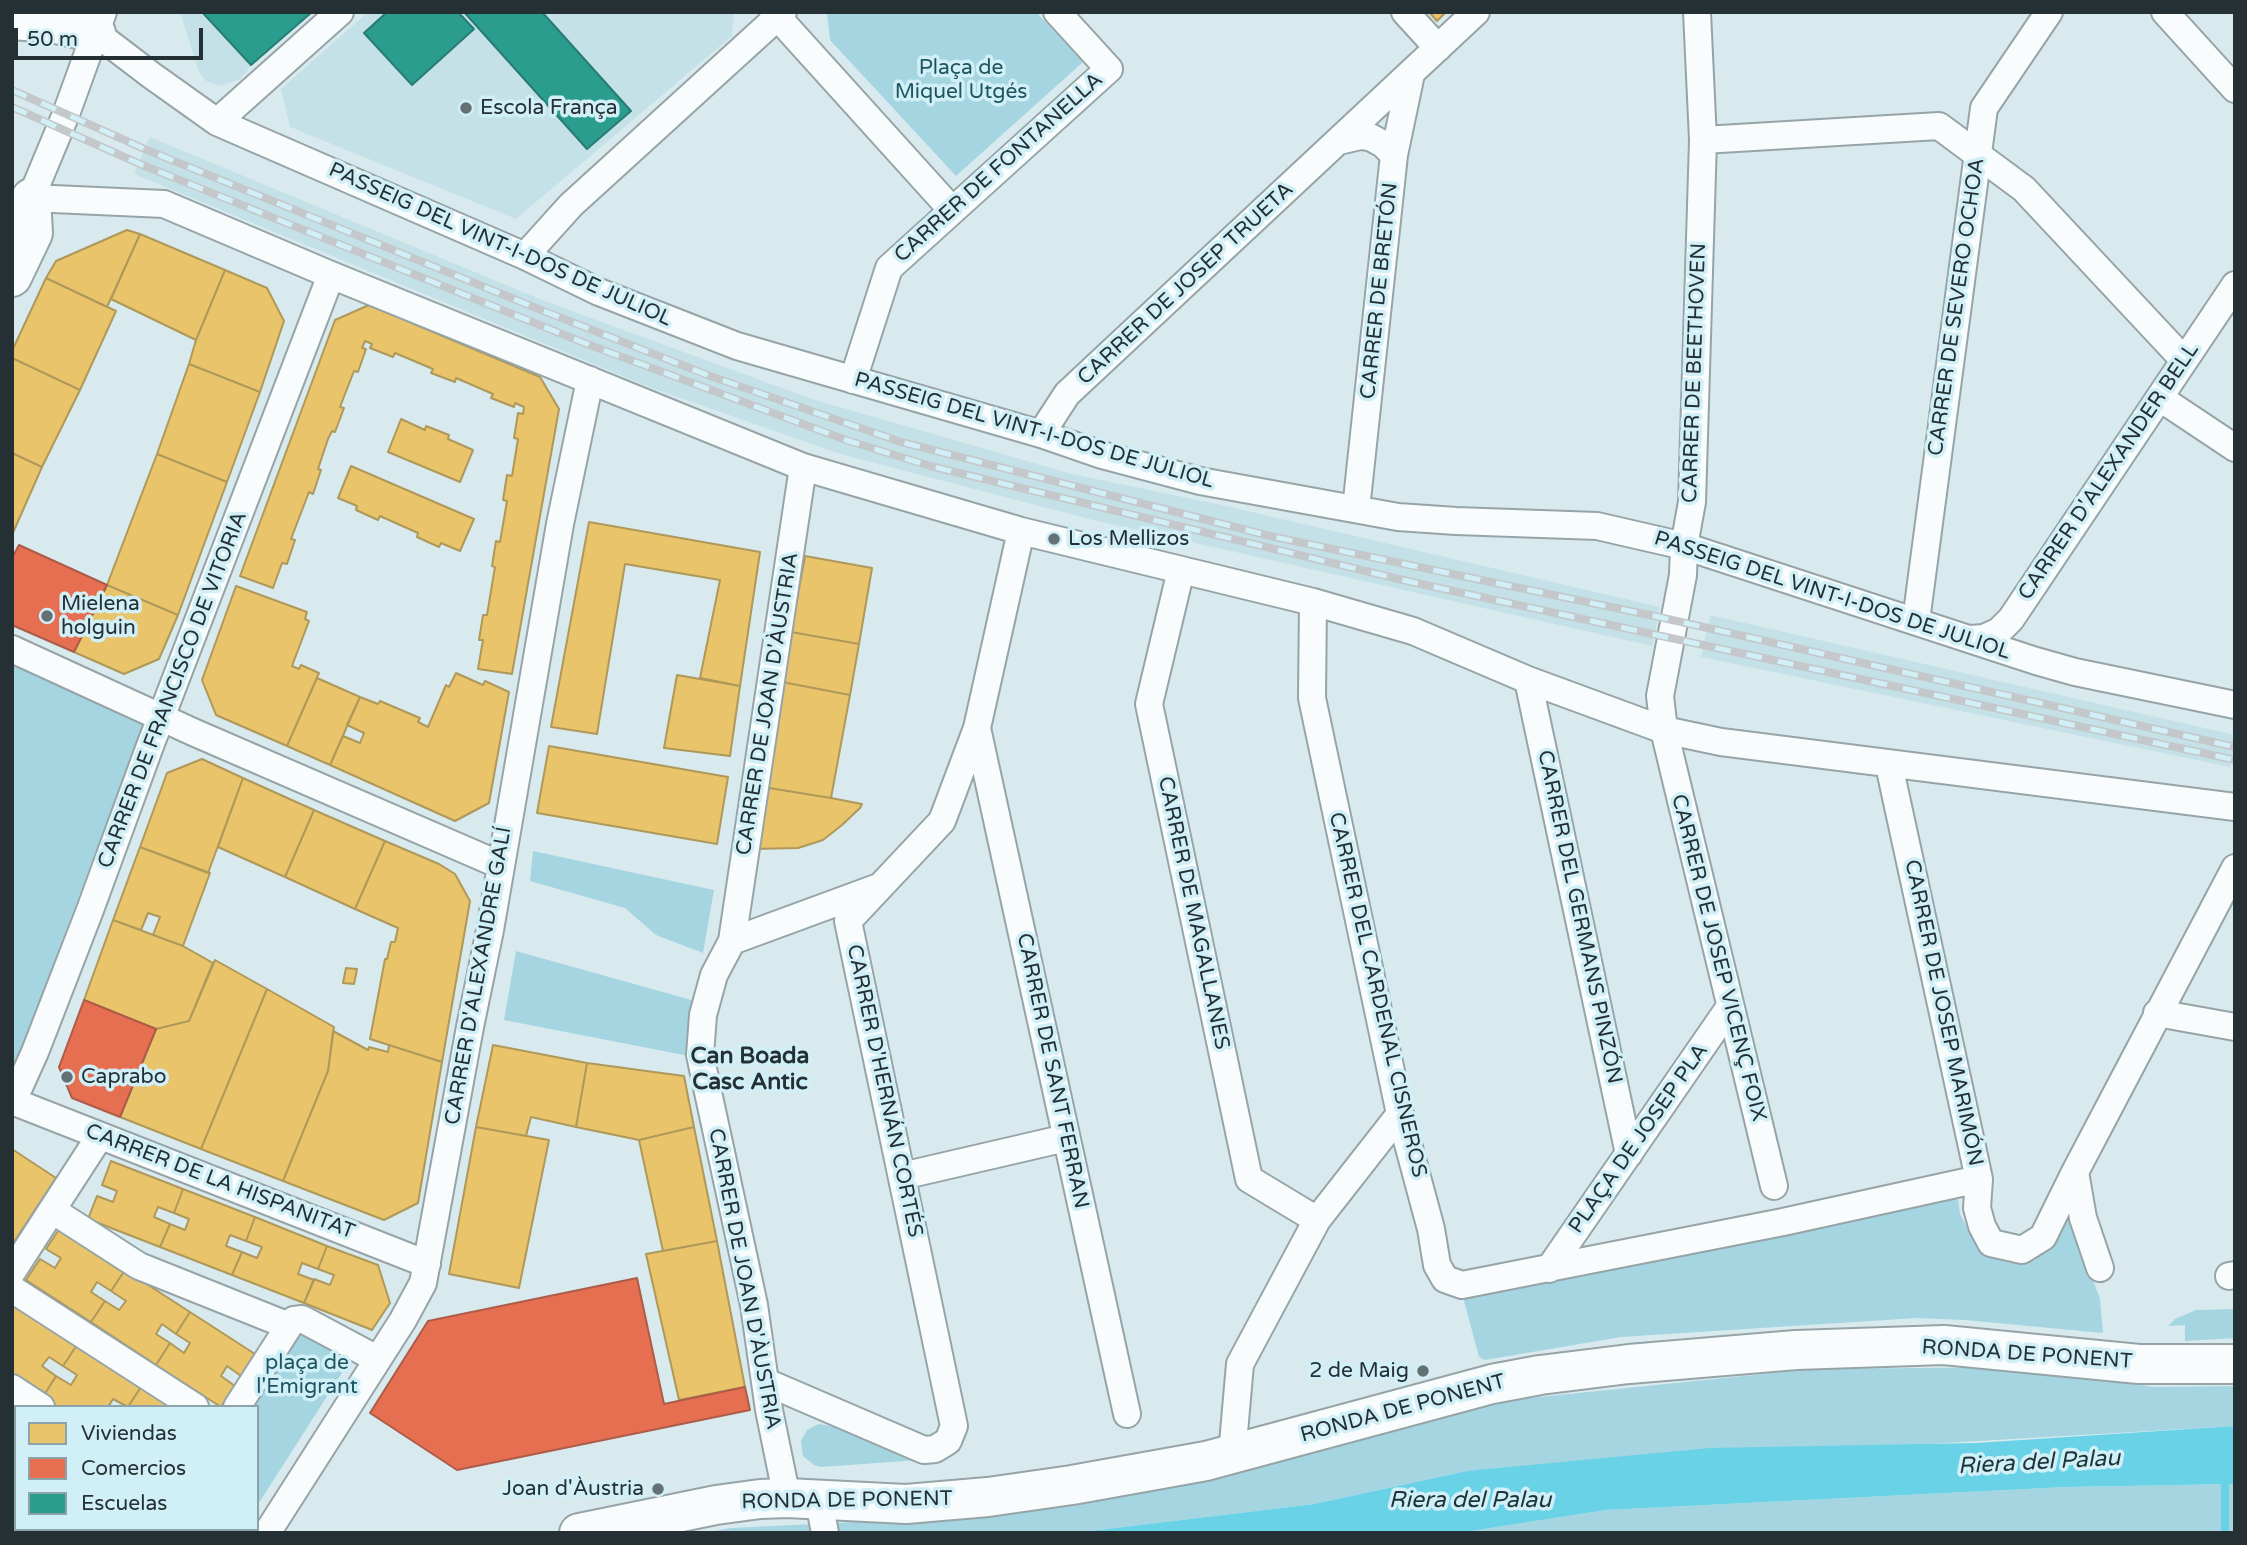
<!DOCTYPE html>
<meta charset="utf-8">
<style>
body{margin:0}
#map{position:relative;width:2247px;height:1545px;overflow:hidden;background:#d9eaef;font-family:"Varela Round",sans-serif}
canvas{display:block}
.frame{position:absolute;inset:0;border:14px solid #243033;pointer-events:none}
.legend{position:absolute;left:14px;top:1405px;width:245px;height:126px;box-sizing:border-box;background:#d1eff7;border:2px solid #8ca3a9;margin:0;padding:9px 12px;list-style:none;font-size:21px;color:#243033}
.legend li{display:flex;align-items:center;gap:14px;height:35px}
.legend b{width:35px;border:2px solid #8ca3a9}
.scale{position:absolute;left:14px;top:28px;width:189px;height:32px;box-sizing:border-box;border:4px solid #243033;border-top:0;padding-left:9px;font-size:21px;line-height:24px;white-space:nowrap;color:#243033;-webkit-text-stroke:5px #d1eff7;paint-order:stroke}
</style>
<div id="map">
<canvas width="2247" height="1545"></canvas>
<div class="frame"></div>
<ul class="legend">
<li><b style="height:19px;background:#e9c46a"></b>Viviendas</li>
<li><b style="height:19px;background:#e76f51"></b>Comercios</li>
<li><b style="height:19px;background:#2a9d8f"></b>Escuelas</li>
</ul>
<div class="scale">50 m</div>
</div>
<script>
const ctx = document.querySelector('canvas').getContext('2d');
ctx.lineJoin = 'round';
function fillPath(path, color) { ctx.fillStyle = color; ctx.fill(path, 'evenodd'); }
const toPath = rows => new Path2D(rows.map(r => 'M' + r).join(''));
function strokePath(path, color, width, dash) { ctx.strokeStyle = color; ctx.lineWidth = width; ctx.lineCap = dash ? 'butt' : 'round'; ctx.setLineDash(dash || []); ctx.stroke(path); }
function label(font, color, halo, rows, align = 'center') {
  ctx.font = font + ' "Varela Round",sans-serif'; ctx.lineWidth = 7; ctx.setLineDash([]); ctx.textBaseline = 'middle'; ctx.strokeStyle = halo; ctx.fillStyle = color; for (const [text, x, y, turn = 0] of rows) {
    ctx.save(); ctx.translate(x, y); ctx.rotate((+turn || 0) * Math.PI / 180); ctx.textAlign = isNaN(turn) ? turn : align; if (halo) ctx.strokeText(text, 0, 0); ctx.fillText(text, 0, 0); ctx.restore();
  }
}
const built = toPath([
 [180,12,312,12,252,65,240,79,221,86,206,81,199,72],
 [368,12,734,12,732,36,516,219,290,127,281,89],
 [150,137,542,300,812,399,1072,474,1222,505,1660,607,1652,646,1093,520,840,454,649,387,134,174],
 [1710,615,2235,735,2235,750,2230,767,1701,657]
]);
const green = toPath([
 [827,12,1036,12,1083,62,956,176,830,40],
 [12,656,30,663,27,672,87,699,91,691,146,724,141,754,133,751,33,1019,12,1085],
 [533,851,714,890,703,953,656,935,625,908,530,881],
 [516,951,695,1001,689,1056,504,1020],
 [1957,1191,1960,1214,1975,1243,1988,1255,2009,1263,2034,1261,2051,1245,2068,1213,2100,1299,2103,1333,1965,1320,1917,1318,1621,1337,1485,1360,1479,1357,1463,1297],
 [2235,1309,2235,1338,2185,1341,2185,1325,2168,1326,2175,1319,2196,1310],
 [300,1332,349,1362,257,1506,257,1407,253,1407],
 [2032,1367,2153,1387,2235,1386,2235,1426,1467,1471,1314,1504,1074,1533,704,1533,731,1528,875,1521,1161,1483,1520,1399,1812,1369],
 [818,1424,831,1426,919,1460,821,1467,814,1465,803,1456,801,1441,807,1430],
 [2235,1484,2235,1533,1458,1533,1606,1510,2066,1487]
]);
const water = toPath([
 [2235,1426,2235,1484,2066,1487,1606,1510,1458,1533,1074,1533,1314,1504,1467,1471,1710,1448,1976,1443]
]);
const homes = toPath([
 [1429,12,1446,12,1437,21,1429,12],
 [127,230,140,234,107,307,46,278,56,261,127,230],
 [140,234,225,270,196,340,111,299,140,234],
 [225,270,267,288,284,321,260,392,189,364,196,340,225,270],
 [46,278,116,311,80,390,12,358,12,351,46,278],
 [369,305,540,377,559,409,512,674,478,669,483,640,479,640,483,615,487,615,495,567,492,566,496,541,500,542,507,501,503,500,507,475,512,476,518,439,514,438,518,413,523,414,524,407,515,403,514,407,491,398,493,394,456,378,455,382,431,373,433,369,395,353,393,357,370,348,372,344,365,341,362,348,366,349,358,372,354,371,340,407,344,408,335,432,332,431,328,439,318,469,321,470,313,494,309,492,291,539,295,540,287,564,282,563,273,588,240,576,335,320,369,305],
 [12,358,80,390,42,467,12,453,12,358],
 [189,364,260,392,227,482,157,454,189,364],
 [401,419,425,430,426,426,449,435,448,439,473,450,460,482,388,452,401,419],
 [12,453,42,467,12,535,12,453],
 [157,454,227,482,178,615,107,585,157,454],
 [351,466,474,519,460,551,441,543,439,547,417,537,418,533,380,516,378,520,356,510,357,506,338,498,351,466],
 [589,522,760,552,740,686,700,678,720,580,625,564,597,734,551,727,589,522],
 [805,556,872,568,859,644,791,632,805,556],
 [107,585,178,615,159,659,124,674,74,652,107,585],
 [236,586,307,612,305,619,309,621,292,666,299,669,301,665,319,673,287,746,216,715,202,680,236,586],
 [791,632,859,644,850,695,782,682,791,632],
 [456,673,483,685,485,681,509,692,489,803,455,821,330,765,343,736,360,743,364,733,347,725,360,697,378,704,380,701,420,718,418,722,428,727,446,685,449,687,456,673],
 [677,675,740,686,730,756,664,748,677,675],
 [317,678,360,697,330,765,287,746,317,678],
 [782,682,850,695,831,798,763,787,782,682],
 [549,746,728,777,717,844,537,813,549,746],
 [202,759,243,778,208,873,140,847,167,773,202,759],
 [243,778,314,810,285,877,218,847,243,778],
 [763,787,831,798,862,804,860,808,842,825,823,840,798,848,753,849,763,787],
 [314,810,385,841,355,909,285,877,314,810],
 [385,841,439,864,455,874,470,901,442,1062,370,1039,385,959,387,959,391,942,395,942,398,928,355,909,385,841],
 [140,847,210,873,183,946,153,935,160,917,148,913,141,930,113,920,140,847],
 [113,920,183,946,213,963,189,1021,156,1029,84,1000,113,920],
 [215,960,267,989,201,1149,120,1117,156,1029,189,1021,215,960],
 [346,968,357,969,354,984,343,983,346,968],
 [267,989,334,1027,328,1071,283,1181,201,1149,267,989],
 [333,1031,368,1050,369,1047,388,1052,389,1045,442,1062,418,1203,384,1220,283,1181,328,1071,333,1031],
 [493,1045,587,1063,576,1127,531,1117,526,1136,476,1127,493,1045],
 [587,1063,684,1076,694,1127,639,1140,576,1127,587,1063],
 [476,1127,549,1140,519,1288,449,1274,476,1127],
 [694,1127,717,1241,663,1251,639,1140,694,1127],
 [12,1149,56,1178,14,1242,12,1241,12,1149],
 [111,1161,183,1189,174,1213,158,1207,154,1217,170,1224,160,1247,88,1219,97,1196,113,1202,117,1191,102,1185,111,1161],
 [183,1189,255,1217,246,1241,230,1235,226,1246,242,1252,232,1275,160,1247,170,1224,185,1230,189,1219,174,1213,183,1189],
 [255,1217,327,1246,318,1269,302,1263,298,1274,314,1280,304,1303,232,1275,242,1252,257,1258,262,1247,246,1241,255,1217],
 [60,1228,125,1270,111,1291,97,1282,91,1292,105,1301,91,1322,26,1280,40,1259,55,1268,61,1258,46,1249,60,1228],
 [717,1241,745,1387,679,1400,646,1254,717,1241],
 [327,1246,378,1265,390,1303,372,1330,304,1303,314,1279,330,1285,334,1275,318,1269,327,1246],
 [125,1270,190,1312,176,1334,162,1324,156,1334,170,1343,156,1365,91,1322,105,1301,119,1310,126,1301,111,1291,125,1270],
 [12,1303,77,1345,63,1366,49,1357,42,1366,56,1376,43,1397,12,1377,12,1303],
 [190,1312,255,1354,241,1376,227,1366,221,1376,235,1386,221,1407,156,1365,170,1343,184,1353,190,1343,176,1334,190,1312],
 [77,1345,141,1387,128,1407,113,1399,108,1407,58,1407,43,1397,56,1376,71,1385,77,1375,63,1366,77,1345],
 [141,1387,172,1407,128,1407,141,1387],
 [12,1411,16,1413,16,1488,12,1485,12,1411],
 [104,1529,194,1529,196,1531,195,1533,102,1533,104,1529]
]);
const shops = toPath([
 [19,545,107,585,74,652,12,625,12,558,19,545],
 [84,1000,156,1029,120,1117,72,1098,59,1067,84,1000],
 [637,1278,664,1404,745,1387,750,1410,457,1470,370,1413,428,1321,637,1278]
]);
const schools = toPath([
 [202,12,312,12,251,65,202,12],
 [387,12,458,12,474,29,412,85,364,33,387,12],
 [464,12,542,12,631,111,587,149,464,12]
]);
const stream = toPath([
 [2225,1476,2225,1533]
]);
const street = toPath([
 [103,12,66,114,31,198,164,204,331,275,803,467,1021,531,1313,602,1413,631,1528,680,1664,730,1721,742,2235,807],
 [773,12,952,210],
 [1405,12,1438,48],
 [1697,12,1703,140,1692,502,1684,546,1683,575,1660,696,1664,730,1774,1186],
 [2165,12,2235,89],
 [96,33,151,75,217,122,525,256,599,292,737,346,1041,434,1102,455,1200,481,1398,517,1456,521,1597,526,1684,546,2036,661,2075,672,2235,705],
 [217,122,340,12],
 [1703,140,1939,126,2024,189,2183,359],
 [1339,141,1360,136,1370,137,1383,144,1394,155],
 [525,256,571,205,783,12],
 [853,380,889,268,1109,69,1057,12],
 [2160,398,2235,448],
 [1041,434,1067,394,1476,12],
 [1356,509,1394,155,1411,74],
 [1181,570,1149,704,1249,1179,1317,1220],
 [1313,602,1312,698,1400,1114,1431,1229,1437,1265,1445,1279,1462,1285,1783,1222,1979,1179],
 [1916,621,1984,108,2049,12],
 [1969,639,1984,638,1999,631,2011,619,2235,285],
 [12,649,193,732,500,865],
 [1528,680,1629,1154],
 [977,728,1127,1414],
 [1889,765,1979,1179,1977,1208,1982,1226,1991,1243,2022,1250,2043,1237,2075,1172,2235,868],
 [732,941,876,888],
 [2157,1013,2235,1027],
 [12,1101,427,1264],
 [12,1103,35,1052,90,910,150,746,331,275],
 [100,1136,52,1210,139,1266,289,1326,294,1320,302,1319,377,1359],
 [2075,1172,2083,1218,2100,1268],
 [902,1176,1066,1138],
 [1549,1269,1729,1008],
 [12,1272,52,1210],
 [2229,1276,2235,1275],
 [12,1289,195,1407],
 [766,1382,924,1450,935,1449,948,1441,954,1426,848,921,942,821,977,728,1021,531],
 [12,1388,41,1407],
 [237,1407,289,1326],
 [1232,1455,1240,1364,1317,1220,1400,1114],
 [787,1498,769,1410,754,1305,700,1055,703,1015,714,975,732,941,803,467],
 [819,1501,825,1533],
 [12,1513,16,1515],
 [37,1529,42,1533],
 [267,1533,403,1320,423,1283,470,1027,490,930,560,524,590,380]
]);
const secondary = toPath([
 [12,20,52,23,96,33],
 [12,277,33,233,31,198],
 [579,1533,716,1505,760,1499,787,1498,906,1504,988,1497,1072,1485,1206,1461,1492,1384,1540,1375,1629,1364,1796,1350,1944,1345,2139,1364,2235,1364]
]);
const rail = toPath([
 [12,90,147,150,536,308,710,376,901,442,1270,536,1659,617,2235,747],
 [12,107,140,164,587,344,846,440,930,466,1407,581,2235,760]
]);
const markers = [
 [466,108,7,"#637175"],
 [1054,539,7,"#637175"],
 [47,616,7,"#637175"],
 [67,1077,7,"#637175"],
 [1423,1371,7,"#637175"],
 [658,1489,7,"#637175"]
];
const parkNames = [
 ["Plaça de",961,68],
 ["Miquel Utgés",961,92],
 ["plaça de",307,1363],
 ["l'Emigrant",307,1387]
];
const poiNames = [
 ["Escola França",480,108],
 ["Los Mellizos",1068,539],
 ["Mielena",61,604],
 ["holguin",61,628],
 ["Caprabo",81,1077],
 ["2 de Maig",1409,1371,"right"],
 ["Joan d'Àustria",644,1489,"right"]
];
const streetNames = [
 ["CARRER DE FONTANELLA",999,168,-42],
 ["PASSEIG DEL VINT-I-DOS DE JULIOL",500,245,24],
 ["CARRER DE JOSEP TRUETA",1186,284,-43],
 ["CARRER DE BRETÓN",1380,291,-84],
 ["CARRER DE SEVERO OCHOA",1957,307,-82],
 ["CARRER DE BEETHOVEN",1695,373,-88],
 ["PASSEIG DEL VINT-I-DOS DE JULIOL",1034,431,16],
 ["CARRER D'ALEXANDER BELL",2109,472,-56],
 ["PASSEIG DEL VINT-I-DOS DE JULIOL",1832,596,18],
 ["CARRER DE FRANCISCO DE VITORIA",173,690,-69],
 ["CARRER DE JOAN D'ÀUSTRIA",768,704,-81],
 ["CARRER DE MAGALLANES",1193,913,78],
 ["CARRER DEL GERMANS PINZÓN",1579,917,78],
 ["CARRER DE JOSEP VICENÇ FOIX",1718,958,76],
 ["CARRER D'ALEXANDRE GALÍ",479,976,-80],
 ["CARRER DEL CARDENAL CISNEROS",1377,995,77],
 ["CARRER DE JOSEP MARIMÓN",1943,1013,78],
 ["CARRER DE SANT FERRAN",1052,1071,78],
 ["CARRER D'HERNÁN CORTÉS",884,1091,78],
 ["PLAÇA DE JOSEP PLA",1639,1139,-55],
 ["CARRER DE LA HISPANITAT",220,1182,21],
 ["CARRER DE JOAN D'ÀUSTRIA",744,1279,79],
 ["RONDA DE PONENT",2027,1355,4],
 ["RONDA DE PONENT",1403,1409,-15],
 ["RONDA DE PONENT",847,1501,-1]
];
const neighbourhoodNames = [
 ["Can Boada",750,1057],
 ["Casc Antic",750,1083]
];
const waterNames = [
 ["Riera del Palau",2039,1463,-3],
 ["Riera del Palau",1470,1501]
];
fillPath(built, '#c4e1e8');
fillPath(green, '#a4d5e1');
fillPath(water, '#6ad2e7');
fillPath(homes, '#e9c46a');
strokePath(homes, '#ae985a', 2);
fillPath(shops, '#e76f51');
strokePath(shops, '#ac5c48', 2);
fillPath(schools, '#2a9d8f');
strokePath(schools, '#287c73', 2);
strokePath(stream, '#6ad2e7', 8);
strokePath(street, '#96a4a7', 30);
strokePath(secondary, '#96a4a7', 42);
strokePath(street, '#f9fcfd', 26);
strokePath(secondary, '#f9fcfd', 38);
strokePath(rail, '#c4c8ca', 8);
strokePath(rail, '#d1eff7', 5, [16]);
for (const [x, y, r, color] of markers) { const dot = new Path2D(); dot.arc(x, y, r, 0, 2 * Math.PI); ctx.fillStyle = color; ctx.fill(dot); strokePath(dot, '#d1eff7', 2.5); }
label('21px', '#1d5561', '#d1eff7', parkNames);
label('21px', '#243033', '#d1eff7', poiNames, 'left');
label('21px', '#243033', '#d1eff7', streetNames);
label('bold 23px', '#243033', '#d1eff7', neighbourhoodNames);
label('italic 23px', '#1c3339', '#d1eff7', waterNames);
</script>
